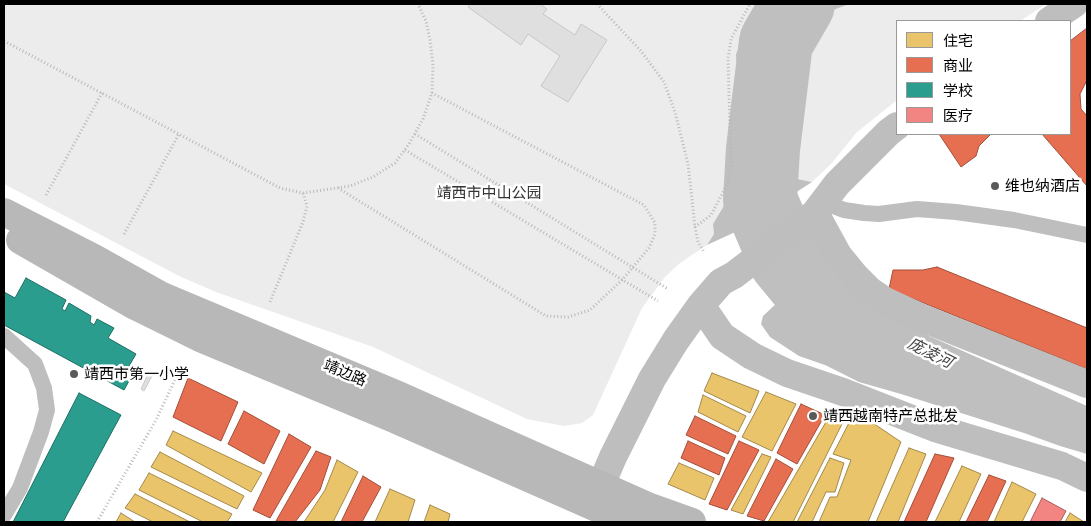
<!DOCTYPE html>
<meta charset="utf-8">
<style>
body{margin:0}
#map{position:relative;width:1091px;height:526px;overflow:hidden;background:#fff;font-family:"Asap Condensed","Noto Sans SC",sans-serif}
canvas{display:block}
.frame{position:absolute;inset:0;border:5px solid #000;pointer-events:none}
.legend{position:absolute;left:896px;top:20px;width:175px;height:115px;box-sizing:border-box;background:#fff;border:1px solid #999;margin:0;padding:6px 9px;list-style:none;font-size:15px;color:#000}
.legend li{display:flex;align-items:center;gap:10px;height:25px}
.legend b{width:25px;border:1px solid #999}
</style>
<div id="map">
<canvas width="1091" height="526"></canvas>
<div class="frame"></div>
<ul class="legend">
<li><b style="height:14px;background:#e9c46a"></b>住宅</li>
<li><b style="height:14px;background:#e76f51"></b>商业</li>
<li><b style="height:14px;background:#2a9d8f"></b>学校</li>
<li><b style="height:14px;background:#f28482"></b>医疗</li>
</ul>
</div>
<script>
const ctx = document.querySelector('canvas').getContext('2d');
ctx.lineJoin = 'round';
function fillPath(path, color) { ctx.fillStyle = color; ctx.fill(path, 'evenodd'); }
const toPath = rows => new Path2D(rows.map(r => 'M' + r).join(''));
function strokePath(path, color, width, dash) { ctx.strokeStyle = color; ctx.lineWidth = width; ctx.lineCap = dash ? 'butt' : 'round'; ctx.setLineDash(dash || []); ctx.stroke(path); }
function label(font, color, halo, rows, align = 'center') {
  ctx.font = font + ' "Asap Condensed","Noto Sans SC",sans-serif'; ctx.lineWidth = 5; ctx.setLineDash([]); ctx.textBaseline = 'middle'; ctx.strokeStyle = halo; ctx.fillStyle = color; for (const [text, x, y, turn = 0] of rows) {
    ctx.save(); ctx.translate(x, y); ctx.rotate((+turn || 0) * Math.PI / 180); ctx.textAlign = isNaN(turn) ? turn : align; if (halo) ctx.strokeText(text, 0, 0); ctx.fillText(text, 0, 0); ctx.restore();
  }
}
const green = toPath([
 [4,4,761,4,755,11,736,54,738,98,738,169,728,199,713,224,714,234,707,245,680,263,665,277,642,308,593,415,582,423,564,426,527,419,373,347,216,292,179,276,4,184],
 [849,4,1046,4,1020,21,897,21,897,100,856,133,832,163,812,182,797,179,789,167,788,149,791,122,788,78,795,54,809,30,828,12]
]);
const water = toPath([
 [761,4,849,4,828,12,809,30,795,54,788,78,791,122,788,149,789,167,797,179,812,182,733,233,707,245,714,234,713,224,728,199,738,169,738,98,736,54,755,11],
 [813,279,827,282,844,296,884,316,1087,406,1087,454,1060,446,1024,433,901,394,859,382,825,365,799,356,770,337,761,324,763,316,794,287]
]);
const homes = toPath([
 [712,373,759,391,750,413,704,391,712,373],
 [766,392,796,404,772,451,742,437,766,392],
 [703,395,746,416,738,432,698,412,703,395],
 [830,415,845,418,793,522,768,522,830,415],
 [861,415,901,442,868,522,819,522,830,497,837,497,851,460,833,454,852,417,861,415],
 [173,431,262,473,251,492,166,445,173,431],
 [909,448,926,454,898,522,876,522,909,448],
 [160,452,244,496,237,509,151,467,160,452],
 [762,454,771,457,743,514,731,510,762,454],
 [830,458,844,463,835,492,826,492,812,522,797,522,830,458],
 [337,460,358,472,333,522,304,522,325,490,337,460],
 [679,463,714,478,705,500,668,484,679,463],
 [962,466,981,474,959,522,935,522,962,466],
 [149,473,232,514,227,522,203,522,139,490,149,473],
 [1012,482,1036,494,1022,522,994,522,1012,482],
 [390,489,415,500,408,522,375,522,390,489],
 [135,494,190,522,153,522,125,508,135,494],
 [430,505,450,514,448,522,424,522,430,505],
 [121,513,135,522,116,522,121,513],
 [1070,513,1084,522,1065,522,1070,513]
]);
const shops = toPath([
 [1087,28,1087,80,1080,94,1081,109,1087,116,1087,186,1042,134,1070,134,1070,41,1087,28],
 [939,134,991,134,979,146,976,156,961,167,939,134],
 [937,267,1087,328,1087,369,889,289,893,270,923,270,937,267],
 [188,378,238,402,221,441,173,417,188,378],
 [801,404,825,415,797,464,777,453,801,404],
 [244,411,280,431,264,464,228,444,244,411],
 [695,416,736,436,728,454,686,435,695,416],
 [289,434,311,447,270,518,253,510,289,434],
 [688,441,725,458,719,475,681,458,688,441],
 [739,441,759,450,727,510,709,504,739,441],
 [316,451,331,457,320,490,295,522,276,521,316,451],
 [935,454,954,458,926,522,904,522,935,454],
 [776,459,793,469,764,521,747,516,776,459],
 [989,475,1006,481,987,522,966,522,989,475],
 [363,476,381,487,362,522,341,522,363,476]
]);
const schools = toPath([
 [26,278,66,300,62,309,65,311,69,303,91,316,90,322,94,325,97,319,114,328,108,338,136,354,129,366,135,370,124,390,4,325,4,292,15,298,26,278],
 [79,393,121,415,63,522,13,522,79,393]
]);
const health = toPath([
 [1042,498,1066,511,1060,522,1030,522,1042,498]
]);
const river = toPath([
 [798,4,776,42,763,149,760,200,785,259,817,298,890,333]
]);
const building = toPath([
 [470,4,540,4,547,9,543,14,575,35,581,24,607,40,568,102,541,86,560,56,528,34,521,45,468,7,470,4],
 [149,372,153,374,144,391,141,389,149,372]
]);
const path = toPath([
 [597,4,641,51,664,82,675,112,688,164,695,227,698,242,704,252],
 [4,41,280,188,303,193,350,186,373,177,395,163,409,144,423,119,432,93,433,65,430,40,426,21,418,4],
 [415,134,668,289],
 [405,150,658,301],
 [338,188,546,316,568,317,590,310,622,280,649,248,655,234,655,223,644,205,432,93],
 [46,195,102,93],
 [695,227,711,215,729,181,731,164,728,59,731,39,750,4],
 [124,234,179,134],
 [270,302,303,222,307,206,303,193],
 [97,522,156,420,181,367]
]);
const lane = toPath([
 [823,202,844,210,864,213,879,214,917,209,956,212,1014,220,1087,235],
 [4,336,35,364,44,388,47,410,41,432,20,488,4,515]
]);
const street = toPath([
 [1049,21,1074,4],
 [815,213,838,255,856,277,869,290,885,301,922,318,1087,384],
 [701,305,722,336,752,356,787,373,843,392,935,428,1062,466,1087,478],
 [601,485,613,457,652,379,676,340,701,305,721,282,734,275,815,213,837,184,889,132,897,126]
]);
const secondary = toPath([
 [4,212,94,258,162,296,398,395,650,507,692,522],
 [20,240,135,306,200,338,392,418,601,510,633,522]
]);
const markers = [
 [995,186,5,"#595959"],
 [74,374,5,"#595959"],
 [813,416,5,"#595959"]
];
const poiNames = [
 ["维也纳酒店",1005,186],
 ["靖西市第一小学",84,374],
 ["靖西越南特产总批发",823,416]
];
const parkNames = [
 ["靖西市中山公园",489,193]
];
const streetNames = [
 ["靖边路",345,373,23]
];
const waterNames = [
 ["庞凌河",930,353,26]
];
fillPath(green, '#ececec');
fillPath(water, '#bfbfbf');
fillPath(homes, '#e9c46a');
strokePath(homes, '#a3894a', 1);
fillPath(shops, '#e76f51');
strokePath(shops, '#a24e39', 1);
fillPath(schools, '#2a9d8f');
strokePath(schools, '#1d6e64', 1);
fillPath(health, '#f28482');
strokePath(health, '#a95c5b', 1);
strokePath(river, '#bfbfbf', 74);
fillPath(building, '#dfdfdf');
strokePath(building, '#c7c7c7', 1);
strokePath(path, '#b9b9b9', 3, [1, 2.5]);
strokePath(lane, '#bebebe', 16);
strokePath(street, '#bebebe', 28);
strokePath(secondary, '#b8b8b8', 28);
for (const [x, y, r, color] of markers) { const dot = new Path2D(); dot.arc(x, y, r, 0, 2 * Math.PI); ctx.fillStyle = color; ctx.fill(dot); strokePath(dot, '#fff', 2); }
label('15px', '#000', '#fff', poiNames, 'left');
label('15px', '#333', '#fff', parkNames);
label('15px', '#000', '#fff', streetNames);
label('italic 16px', '#444', '#fff', waterNames);
</script>
